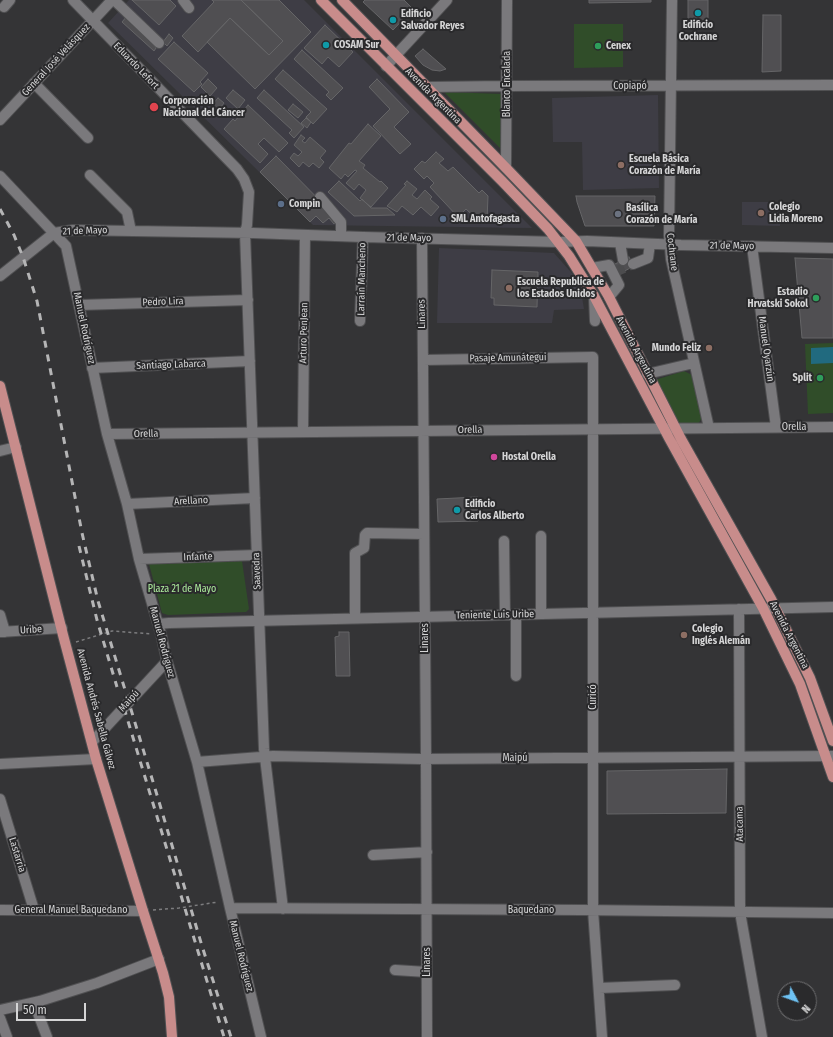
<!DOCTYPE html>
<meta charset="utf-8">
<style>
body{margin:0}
#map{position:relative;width:833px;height:1037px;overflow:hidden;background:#343436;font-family:"Fira Sans Condensed",sans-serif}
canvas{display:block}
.north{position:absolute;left:777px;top:981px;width:40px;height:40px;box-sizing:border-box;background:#2a2a2c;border:1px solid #6e6e70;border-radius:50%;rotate:131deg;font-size:11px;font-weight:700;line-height:16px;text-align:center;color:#d5d5d6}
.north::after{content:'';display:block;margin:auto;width:14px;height:18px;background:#6ec2f3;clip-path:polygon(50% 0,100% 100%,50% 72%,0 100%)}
.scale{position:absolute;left:16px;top:1003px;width:70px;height:18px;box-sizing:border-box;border:2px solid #d5d5d6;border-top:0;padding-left:5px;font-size:12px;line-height:14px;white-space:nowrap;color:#d5d5d6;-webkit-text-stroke:3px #2a2a2c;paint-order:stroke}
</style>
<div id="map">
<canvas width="833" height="1037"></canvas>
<div class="north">N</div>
<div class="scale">50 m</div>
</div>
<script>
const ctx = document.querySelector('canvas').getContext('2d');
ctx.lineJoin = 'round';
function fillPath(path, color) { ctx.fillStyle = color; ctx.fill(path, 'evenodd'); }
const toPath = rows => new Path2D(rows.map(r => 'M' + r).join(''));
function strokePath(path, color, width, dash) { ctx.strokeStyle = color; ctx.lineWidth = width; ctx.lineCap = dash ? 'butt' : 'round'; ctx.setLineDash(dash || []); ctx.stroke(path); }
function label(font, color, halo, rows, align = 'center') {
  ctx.font = font + ' "Fira Sans Condensed",sans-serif'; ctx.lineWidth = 4; ctx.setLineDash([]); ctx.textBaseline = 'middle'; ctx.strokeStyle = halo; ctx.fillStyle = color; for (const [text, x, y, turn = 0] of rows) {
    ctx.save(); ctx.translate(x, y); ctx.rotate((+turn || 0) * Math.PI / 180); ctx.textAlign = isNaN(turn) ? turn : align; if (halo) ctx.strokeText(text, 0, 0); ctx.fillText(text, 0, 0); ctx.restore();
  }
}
const built = toPath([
 [129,0,304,0,532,228,313,225,108,23],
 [658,95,659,188,583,190,582,142,553,142,552,98],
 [742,202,781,202,780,226,742,225],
 [439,248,554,253,577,279,580,285,584,309,554,310,552,323,437,323]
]);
const green = toPath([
 [574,24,623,24,623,67,574,68],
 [444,92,503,94,502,150],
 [833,343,833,413,808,414,805,344],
 [684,371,692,375,702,418,698,424,678,424,655,380],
 [242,561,249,609,246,612,168,615,162,613,149,564]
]);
const water = toPath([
 [833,347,833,363,811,364,811,348]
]);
const building = toPath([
 [132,0,170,0,176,6,159,25,132,0],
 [212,0,241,0,283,41,269,55,230,18,198,52,182,36,214,2,212,0],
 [241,0,279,0,311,32,255,89,207,42,230,18,269,55,283,41,241,0],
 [365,0,404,0,413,9,393,30,363,2,365,0],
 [589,0,651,0,651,2,589,3,589,0],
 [688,0,708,0,708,27,688,27,688,0],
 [763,15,781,15,781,71,762,72,763,15],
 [127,16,152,40,150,42,156,48,154,51,122,22,127,16],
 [325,25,353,52,339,67,328,57,322,64,304,48,325,25],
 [169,34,173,38,167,46,163,42,169,34],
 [174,42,208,73,200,82,202,84,194,92,158,59,174,42],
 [423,49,446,69,440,71,432,70,423,65,415,56,423,49],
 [302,50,343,88,331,100,326,95,329,92,294,59,302,50],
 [283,70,327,109,313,124,306,117,311,112,275,79,283,70],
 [208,79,217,88,210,96,201,87,208,79],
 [377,79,409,112,394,127,411,144,400,154,373,126,390,109,369,87,377,79],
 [233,90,245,100,238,109,226,98,233,90],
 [264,90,304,127,294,138,289,133,292,130,257,98,264,90],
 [218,98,224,103,217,112,211,106,218,98],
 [293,104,303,112,298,118,288,110,293,104],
 [248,105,288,143,279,152,264,138,258,144,268,154,260,163,224,129,233,119,235,121,248,105],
 [306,118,311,122,307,128,301,123,306,118],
 [368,124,381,136,359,161,365,165,363,168,380,182,381,181,388,188,371,207,360,198,366,190,359,184,354,190,346,183,357,171,355,170,348,177,345,174,341,179,329,168,349,143,351,144,368,124],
 [301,135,305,138,302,141,305,143,310,137,326,151,320,158,324,162,319,168,313,163,309,167,303,162,299,167,290,158,294,153,298,156,302,152,294,145,301,135],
 [436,152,444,159,439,163,448,171,453,167,479,193,482,190,488,196,487,220,478,220,466,209,458,217,430,187,434,183,427,176,424,179,414,169,422,161,425,163,436,152],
 [276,156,338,219,334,224,329,218,323,223,316,216,310,222,260,172,276,156],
 [339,181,360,201,362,199,371,208,387,208,395,215,354,216,328,192,339,181],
 [407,181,417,189,412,195,417,199,425,190,432,197,430,199,439,207,431,216,421,207,413,215,402,206,397,212,387,206,406,185,404,184,407,181],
 [576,196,655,196,654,226,585,226,577,202,576,196],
 [629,257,634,266,617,275,611,266,629,257],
 [795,258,833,259,833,338,802,338,795,258],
 [492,270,538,272,537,307,494,305,494,298,491,298,492,270],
 [477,497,478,521,438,522,437,499,477,497],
 [339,632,349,632,350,676,336,676,335,637,339,636,339,632],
 [727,769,726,813,607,814,607,771,727,769]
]);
const minorTunnel = toPath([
 [615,272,633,264]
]);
const path = toPath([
 [76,642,112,631,152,634],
 [153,910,179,908,218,902]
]);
const minor = toPath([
 [73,0,237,169,244,179,249,192,247,225,245,233,264,749,283,909],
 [114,0,159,43],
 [183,0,189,8],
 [672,0,669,235,671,259,709,428],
 [4,7,10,0],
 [386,66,447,0],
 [34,83,88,138],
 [428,87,503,86,833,85],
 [0,120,112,0],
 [506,168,507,0],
 [90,175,127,212,131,231],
 [0,176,66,246,107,434,127,504,139,559,161,634,167,661,197,762,230,908,261,1037],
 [320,197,341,222,341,236],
 [422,238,426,759,427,1037],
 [620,243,623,260],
 [752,246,776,427],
 [633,264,648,258,650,244],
 [592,268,609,265,619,285,609,297],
 [0,276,54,233,73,230,253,233,363,237,559,242,587,241,681,245,833,248],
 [594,296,595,321],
 [79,305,248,300],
 [360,321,363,237],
 [423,360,593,357,593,910,602,1037],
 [92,368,250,361],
 [647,374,694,363],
 [303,432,305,235],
 [107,434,833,427],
 [0,451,16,447],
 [127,504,255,498],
 [504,541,505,615],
 [139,559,257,555],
 [739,609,740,912,762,1037],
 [541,614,541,536],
 [0,615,5,632],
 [355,618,355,553,364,548,365,535,367,533,424,534],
 [158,624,169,623,833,607],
 [0,632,62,628],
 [516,676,516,614],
 [92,742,167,661],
 [197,762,273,756,421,759,833,756],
 [0,764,96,759],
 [0,799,34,910],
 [373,855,427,852],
 [230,908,582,910,833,913],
 [0,910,143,911],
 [395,970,427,972],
 [599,988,675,985],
 [34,1003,47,1037],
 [0,1010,40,1001,97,983,159,959],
 [0,1018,7,1037]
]);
const major = toPath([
 [321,0,502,181,548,229,569,256,594,296,669,438,763,608,800,684,833,777],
 [342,0,506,168,576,241,609,297,681,439,771,599,810,678,833,741],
 [0,386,63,635,96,759,143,911,163,973,169,997,172,1037]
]);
const rail = toPath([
 [0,209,14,235,23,257,37,301,82,533,98,601,157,795,202,946,231,1037],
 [79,546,97,620,117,687],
 [124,708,224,1037]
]);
const markers = [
 [698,13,4,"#0f9aa8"],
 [393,20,4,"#0f9aa8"],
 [326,45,4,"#0f9aa8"],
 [598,46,4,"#2e9e5b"],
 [154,107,5,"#e0444e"],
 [621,165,4,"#8d6e63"],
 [281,204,4,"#5c6f8a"],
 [761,213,4,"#8d6e63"],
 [618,214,4,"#6b7280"],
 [443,219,4,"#5c6f8a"],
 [509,288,4,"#8d6e63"],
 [816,298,4,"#2e9e5b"],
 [709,348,4,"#8d6e63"],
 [820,378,4,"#2e9e5b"],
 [494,457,4,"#d1479c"],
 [457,510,4,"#0f9aa8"],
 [684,635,4,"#8d6e63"]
];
const poiNames = [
 ["Edificio",401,14],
 ["Salvador Reyes",401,26],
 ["Edificio",698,25,"center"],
 ["Cochrane",698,37,"center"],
 ["COSAM Sur",334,45],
 ["Cenex",606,46],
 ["Corporación",163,101],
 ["Nacional del Cáncer",163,113],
 ["Escuela Básica",629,159],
 ["Corazón de María",629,171],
 ["Compin",289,204],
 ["Colegio",769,207],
 ["Lidia Moreno",769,219],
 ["Basílica",626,208],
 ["Corazón de María",626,220],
 ["SML Antofagasta",451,219],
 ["Escuela Republica de",517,282],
 ["los Estados Unidos",517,294],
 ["Estadio",808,292,"right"],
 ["Hrvatski Sokol",808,304,"right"],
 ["Mundo Feliz",701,348,"right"],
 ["Split",812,378,"right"],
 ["Hostal Orella",502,457],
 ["Edificio",465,504],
 ["Carlos Alberto",465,516],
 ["Colegio",692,629],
 ["Inglés Alemán",692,641]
];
const streetNames = [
 ["General José Velásquez",56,60,-47],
 ["Eduardo Lefort",136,66,46],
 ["Blanco Encalada",507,84,-90],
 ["Copiapó",630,86],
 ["Avenida Argentina",433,96,45],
 ["21 de Mayo",85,231,-2],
 ["21 de Mayo",409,238,1],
 ["21 de Mayo",732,246,1],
 ["Cochrane",672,252,83],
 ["Larraín Mancheno",362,279,-89],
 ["Pedro Lira",163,302,-2],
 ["Linares",422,314,-91],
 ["Manuel Rodríguez",84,328,78],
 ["Arturo PenJean",304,333,-89],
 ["Manuel Oyarzún",766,349,82],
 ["Avenida Argentina",636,350,62],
 ["Pasaje Amunátegui",508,358,-1],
 ["Santiago Labarca",171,365,-2],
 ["Orella",794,427],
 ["Orella",470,430,-1],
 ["Orella",146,434,-1],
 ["Arellano",191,501,-3],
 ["Infante",198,557,-2],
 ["Saavedra",257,571,-92],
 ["Teniente Luis Uribe",495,615,-1],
 ["Uribe",31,630,-4],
 ["Avenida Argentina",789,635,63],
 ["Linares",425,638,-90],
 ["Manuel Rodríguez",162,642,75],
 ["Curicó",593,697,-90],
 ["Maipú",129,701,-48],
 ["Avenida Andrés Sabella Gálvez",96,709,75],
 ["Maipú",515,758],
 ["Atacama",740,824,-91],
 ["Lastarria",17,855,73],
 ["General Manuel Baquedano",71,910],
 ["Baquedano",531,910],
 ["Manuel Rodríguez",241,956,76],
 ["Linares",427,962,-90]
];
const parkNames = [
 ["Plaza 21 de Mayo",182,589]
];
fillPath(built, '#3e3d45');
fillPath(green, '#304d29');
fillPath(water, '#216a7f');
fillPath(building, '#504f52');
strokePath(building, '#656567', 1);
strokePath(minorTunnel, '#4c4c4e', 10, [10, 5]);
strokePath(minor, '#505052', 12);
strokePath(major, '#505052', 12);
strokePath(path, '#7d7d7f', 1.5, [3, 3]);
strokePath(minor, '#7a797c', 10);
strokePath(major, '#c88c8b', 10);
strokePath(rail, '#b5b5b6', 3, [7, 7]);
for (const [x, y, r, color] of markers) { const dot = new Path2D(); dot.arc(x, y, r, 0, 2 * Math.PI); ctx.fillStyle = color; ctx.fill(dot); strokePath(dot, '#2a2a2c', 1.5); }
label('bold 10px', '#d5d5d6', '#2a2a2c', poiNames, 'left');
label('10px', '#d5d5d6', '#2a2a2c', streetNames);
label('10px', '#aded9c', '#2a2a2c', parkNames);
</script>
